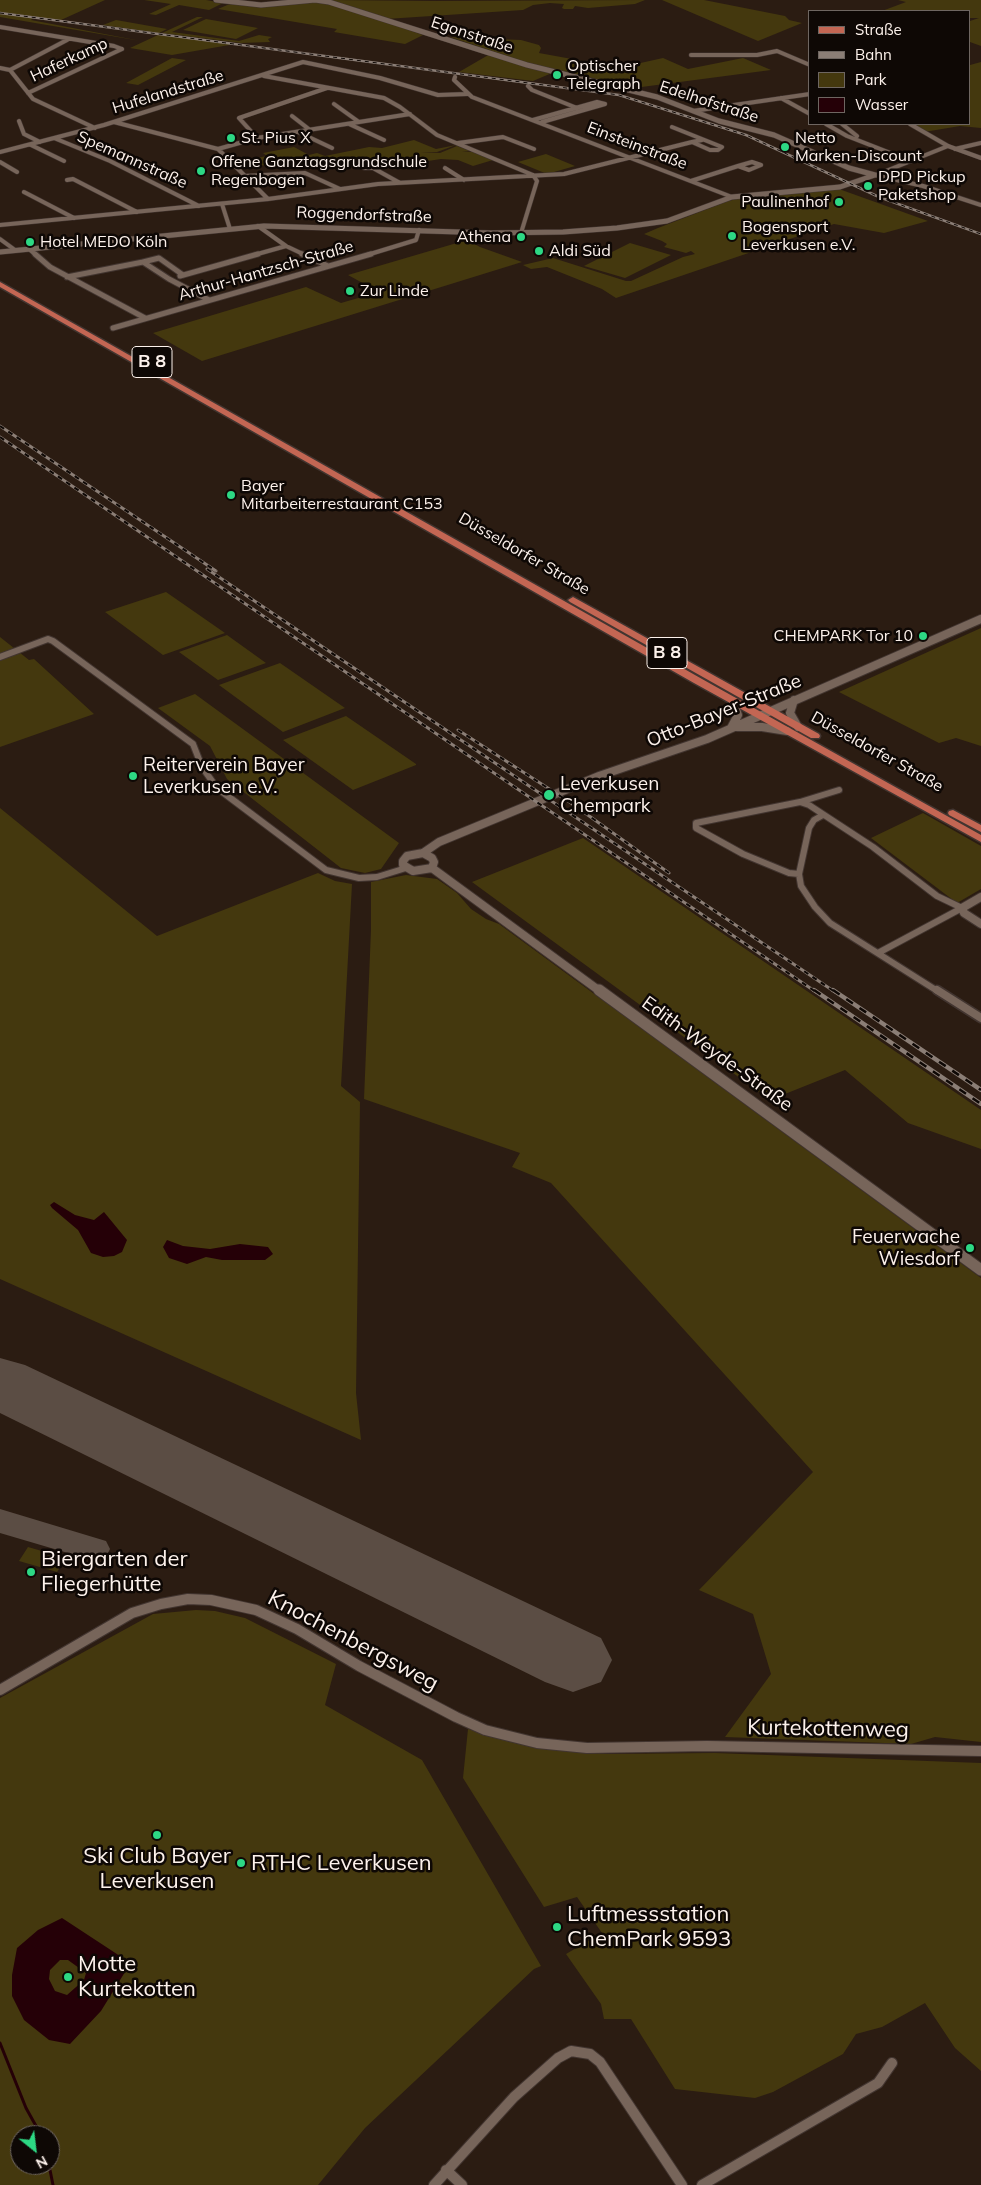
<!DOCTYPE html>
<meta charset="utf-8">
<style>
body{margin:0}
#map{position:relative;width:981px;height:2185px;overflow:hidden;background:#2b1c12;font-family:Mulish,sans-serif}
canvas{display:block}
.legend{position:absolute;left:808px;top:10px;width:162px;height:115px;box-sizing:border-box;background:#0e0805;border:1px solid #6e6661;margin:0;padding:6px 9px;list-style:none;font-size:15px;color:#fdf2ec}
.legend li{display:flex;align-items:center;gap:10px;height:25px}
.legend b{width:25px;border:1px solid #6e6661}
.north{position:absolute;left:10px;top:2125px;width:50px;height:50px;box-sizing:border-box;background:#0e0805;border:1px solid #6e6661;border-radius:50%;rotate:151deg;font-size:14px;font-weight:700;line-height:20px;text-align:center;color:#fdf2ec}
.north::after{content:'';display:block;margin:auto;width:18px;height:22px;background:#2dd884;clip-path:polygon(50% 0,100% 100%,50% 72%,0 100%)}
</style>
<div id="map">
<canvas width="981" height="2185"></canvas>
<ul class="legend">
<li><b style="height:6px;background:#c36653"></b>Straße</li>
<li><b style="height:6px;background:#8b7e76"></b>Bahn</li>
<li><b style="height:14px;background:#44380e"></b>Park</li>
<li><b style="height:14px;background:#250007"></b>Wasser</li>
</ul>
<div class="north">N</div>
</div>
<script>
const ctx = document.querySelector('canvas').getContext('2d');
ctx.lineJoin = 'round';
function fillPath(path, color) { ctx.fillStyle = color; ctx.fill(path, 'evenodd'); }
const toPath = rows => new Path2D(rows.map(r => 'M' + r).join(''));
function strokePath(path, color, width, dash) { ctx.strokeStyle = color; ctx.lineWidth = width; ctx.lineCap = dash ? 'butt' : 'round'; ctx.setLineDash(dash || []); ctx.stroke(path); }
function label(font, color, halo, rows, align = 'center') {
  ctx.font = font + ' Mulish,sans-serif'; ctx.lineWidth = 5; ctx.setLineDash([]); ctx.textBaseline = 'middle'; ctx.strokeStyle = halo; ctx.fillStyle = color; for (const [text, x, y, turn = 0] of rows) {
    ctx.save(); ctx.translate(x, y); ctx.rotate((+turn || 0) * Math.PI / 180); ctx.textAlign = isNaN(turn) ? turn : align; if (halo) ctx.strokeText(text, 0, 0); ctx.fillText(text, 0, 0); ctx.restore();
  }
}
const green = toPath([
 [0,0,105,0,61,20,0,12],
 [144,0,206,0,223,3,209,10,179,5,156,15,149,14,171,4],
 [329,0,435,1,645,0,635,4,588,8,575,6,573,9,564,9,562,8,564,4,550,3,533,5,523,10,386,19],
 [662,0,704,0,785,16,789,20,802,23,758,41],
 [898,0,981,0,981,46,970,42,970,21,979,18,970,18,970,11,882,11,906,2],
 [321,2,403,28,423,35,405,44,334,32,337,29,218,9,232,3,252,5],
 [0,14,33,18,31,20,141,41,0,17],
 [197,17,203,17,172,32,239,41,259,35,272,37,268,39,270,42,241,43,162,33],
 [206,19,258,28,236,39,183,30],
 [116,20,167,29,159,33,103,25],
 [158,35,235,44,172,55,130,48],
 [450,37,521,40,539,45,541,48,539,53,583,61,636,64,663,58,688,69,743,58,771,70,634,88,559,70,533,81,459,72,490,54,519,60],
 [172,58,186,60,138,85,126,83],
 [981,62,981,128,960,126,924,132,915,124,970,124,970,65],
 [414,140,436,149,456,145,437,152,420,152,440,153,457,146,471,151,462,152,473,152,493,160,473,166,458,160,441,159,402,165,386,158,360,160,323,167,309,162,240,167,238,164,257,162,236,162,267,156,263,153,294,147,309,155,317,153,325,156,369,147,382,148],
 [546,154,575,166,547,174,518,162],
 [839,189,928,221,884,233,834,224,616,298,602,289,547,267,531,269,523,265,553,258,626,281,631,281,683,257,695,254,691,251,686,253,664,247,667,244,662,241,644,234,658,228,728,201,741,198],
 [467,240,480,247,522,262,202,361,153,333,306,287,341,303,379,292,348,275],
 [630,243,671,255,625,278,584,266],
 [166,592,225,633,163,655,105,612],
 [981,628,981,746,956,738,939,743,839,692],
 [227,635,266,663,218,680,179,652],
 [0,637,29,660,34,659,94,714,0,747],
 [280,663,345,708,283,732,219,685],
 [195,694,399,843,381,869,365,873,341,868,227,779,210,746,158,708],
 [346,716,416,764,416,765,353,790,283,740],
 [0,808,157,936,318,873,335,881,352,884,341,1086,360,1102,356,1393,361,1440,0,1279],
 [923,813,981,846,981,889,957,903,871,838],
 [583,838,981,1110,981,1149,908,1123,845,1070,770,1100,472,882],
 [406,875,437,879,457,893,471,909,486,919,499,924,981,1278,981,1742,935,1737,911,1744,725,1737,771,1674,753,1614,699,1590,813,1472,551,1183,512,1167,520,1153,364,1099,371,930,371,882],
 [28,1547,66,1558,57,1572,19,1561],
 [196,1610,215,1611,245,1618,336,1664,325,1705,422,1760,541,1966,534,1969,365,2128,318,2185,0,2185,0,1698,153,1614],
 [20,2135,50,2135,50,2165,20,2165],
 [468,1729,544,1749,608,1754,715,1753,981,1763,981,2071,955,2048,925,2003,882,2027,856,2034,843,2054,773,2092,755,2098,675,2089,631,2019,604,2019,601,2004,566,1954,602,1933,577,1897,544,1907,463,1778]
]);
const water = toPath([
 [54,1202,75,1215,94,1220,104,1212,127,1240,122,1252,114,1256,103,1257,91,1253,78,1230,52,1208,50,1205],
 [167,1240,183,1246,210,1249,240,1244,268,1247,273,1254,265,1260,222,1260,206,1257,187,1264,169,1258,163,1247],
 [62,1918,126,1960,125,1972,101,2011,70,2044,49,2040,24,2020,12,1996,12,1975,17,1948,38,1930],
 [60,1960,68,1960,86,1973,84,1980,67,1995,55,1991,49,1979,50,1970]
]);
const stream = toPath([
 [0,2043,26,2108,41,2135],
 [49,2165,53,2185]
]);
const taxiway = toPath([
 [0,1509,106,1541,110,1549,106,1557,95,1561,0,1533,0,1509]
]);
const runway = toPath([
 [0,1358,25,1365,601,1638,612,1660,601,1682,573,1692,545,1682,0,1413,0,1358]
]);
const minorFar4 = toPath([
 [0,27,114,46,122,49],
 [691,55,757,55,777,51,810,65],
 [0,68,10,70,33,99,95,128],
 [10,70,67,40],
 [264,76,384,98,400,107,437,135,533,175,537,181,521,233],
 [455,77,454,80,472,97,732,197],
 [528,86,532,90,577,108],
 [28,93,122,49],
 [781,98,810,114],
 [334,104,359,122],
 [693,111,810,94],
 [292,116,310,130],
 [533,120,597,102,605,104,542,122],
 [19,121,24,134,40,142],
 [114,122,218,149,268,199],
 [349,124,384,140],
 [826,124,847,136,911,161],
 [842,124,857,136],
 [910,124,948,146,981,158],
 [672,127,722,147,718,150,710,150,692,142,702,140],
 [298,132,332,148],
 [54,138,110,161,199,206],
 [257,138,239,118,327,88],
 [458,143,503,137,534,149],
 [31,145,64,161],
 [218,149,257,138,410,114],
 [955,149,981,143],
 [0,152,104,125,303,62,380,78,438,95,467,94],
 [0,162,17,172],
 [752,162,761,165,749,170,738,166,752,162],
 [364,168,373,168,400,183],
 [445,168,464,180],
 [875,175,923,186,981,205],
 [876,175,948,146],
 [245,176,305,173,340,189],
 [67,180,73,179,137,212],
 [691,181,738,166],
 [24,192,74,218],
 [222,204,230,229],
 [0,225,268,199,378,184,564,174,692,142],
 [258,226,286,246,305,255],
 [0,239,15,250],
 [29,249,36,255],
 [254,255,286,246],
 [367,255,416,240,419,230]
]);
const minorFar3 = toPath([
 [35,254,50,267,145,318],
 [302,254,328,266],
 [183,275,159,258,143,262,169,279,209,300],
 [180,276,258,254],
 [67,277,143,262],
 [113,328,371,254]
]);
const minorFar2 = toPath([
 [0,657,48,639,53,641,193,744,202,767,217,788,326,870,359,878,377,877,406,868],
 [800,802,809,805,873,847,937,896,962,908],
 [823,815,814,820,809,828,799,874,801,886,815,907,830,923,939,992],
 [799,874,789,873,743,854,696,828,696,823,800,802,839,790],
 [878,953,962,908]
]);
const minorFar1 = toPath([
 [937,990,981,1018]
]);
const minor = toPath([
 [0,1690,132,1613,161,1604,188,1599,211,1600,256,1610,297,1629,359,1666,456,1717,485,1730,537,1743,587,1748,707,1746,981,1751],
 [446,2170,462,2185],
 [434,2185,514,2097,558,2058,571,2051,590,2054,600,2062,682,2185],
 [702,2185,878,2083,892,2063]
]);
const tertiaryFar2 = toPath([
 [216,0,261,5,315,0,329,2,527,65,657,97,719,121,774,135,849,168,875,175],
 [0,252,264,226,491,233,563,232,617,228,667,221,732,197,840,187,875,175]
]);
const tertiaryFar1 = toPath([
 [794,700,790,713,798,727],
 [737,727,762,727,787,731],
 [731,728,738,715,733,701],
 [423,853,439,842,599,776,707,739,981,619],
 [423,853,432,858,434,862,432,868,413,871,403,865,403,861,407,856,423,853],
 [432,868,601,992],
 [981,897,962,908,964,913,981,924]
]);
const tertiary = toPath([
 [599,990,981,1270]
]);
const primary = toPath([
 [0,282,702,679,981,835,981,842,694,683,0,287,0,282],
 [573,597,819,734,820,736,819,738,811,738,570,602,568,600,573,597],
 [953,810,981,825,981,832,949,815,948,813,949,811,953,810]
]);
const railFar2 = toPath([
 [0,13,619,95,746,135,879,197,981,234]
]);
const railFar1 = toPath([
 [0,426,216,571],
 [0,437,816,992],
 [207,569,835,992],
 [458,730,571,803,669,873]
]);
const rail = toPath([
 [814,990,981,1104],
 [833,990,981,1090]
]);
const markers = [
 [557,75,5,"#2dd884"],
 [231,138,5,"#2dd884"],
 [785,147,5,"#2dd884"],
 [201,171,5,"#2dd884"],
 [868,186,5,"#2dd884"],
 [839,202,5,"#2dd884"],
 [732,236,5,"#2dd884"],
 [521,237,5,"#2dd884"],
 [30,242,5,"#2dd884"],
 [539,251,5,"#2dd884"],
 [350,291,5,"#2dd884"],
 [231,495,5,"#2dd884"],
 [923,636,5,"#2dd884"],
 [133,776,5,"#2dd884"],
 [549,795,6,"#2dd884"],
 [970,1248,5,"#2dd884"],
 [31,1572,5,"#2dd884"],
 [157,1835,5,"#2dd884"],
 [241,1863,5,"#2dd884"],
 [557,1927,5,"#2dd884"],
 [68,1977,5,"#2dd884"]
];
const farStreetnames = [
 ["Egonstraße",472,35,18],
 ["Haferkamp",69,60,-25],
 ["Hufelandstraße",168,92,-17],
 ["Edelhofstraße",709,102,18],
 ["Einsteinstraße",637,146,21],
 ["Spemannstraße",132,160,24],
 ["Roggendorfstraße",364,215,2],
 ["Arthur-Hantzsch-Straße",266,271,-16],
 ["Düsseldorfer Straße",524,554,30],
 ["Düsseldorfer Straße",877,752,29]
];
const farPoinames = [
 ["Optischer",567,66],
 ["Telegraph",567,84],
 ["St. Pius X",241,138],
 ["Netto",795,138],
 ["Marken-Discount",795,156],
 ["Offene Ganztagsgrundschule",211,162],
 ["Regenbogen",211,180],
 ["DPD Pickup",878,177],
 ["Paketshop",878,195],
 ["Paulinenhof",829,202,"right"],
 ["Bogensport",742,227],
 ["Leverkusen e.V.",742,245],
 ["Athena",511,237,"right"],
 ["Hotel MEDO Köln",40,242],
 ["Aldi Süd",549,251],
 ["Zur Linde",360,291],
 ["Bayer",241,486],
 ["Mitarbeiterrestaurant C153",241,504],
 ["CHEMPARK Tor 10",913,636,"right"]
];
const shields = [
 [152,362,40],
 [667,653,40]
];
const shieldNames = [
 ["B 8",152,362],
 ["B 8",667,653]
];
const streetNames = [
 ["Otto-Bayer-Straße",724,711,-22],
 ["Edith-Weyde-Straße",717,1054,36]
];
const poiNames = [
 ["Reiterverein Bayer",143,765],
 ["Leverkusen e.V.",143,787],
 ["Leverkusen",560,784],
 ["Chempark",560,806],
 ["Feuerwache",960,1237,"right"],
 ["Wiesdorf",960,1259,"right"]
];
const nearPoinames = [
 ["Biergarten der",41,1559],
 ["Fliegerhütte",41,1584],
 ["Ski Club Bayer",157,1856,"center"],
 ["Leverkusen",157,1881,"center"],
 ["RTHC Leverkusen",251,1863],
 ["Luftmessstation",567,1914],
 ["ChemPark 9593",567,1939],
 ["Motte",78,1964],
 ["Kurtekotten",78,1989]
];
const nearStreetnames = [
 ["Knochenbergsweg",353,1641,28],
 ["Kurtekottenweg",828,1729,1]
];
fillPath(green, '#44380e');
fillPath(water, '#250007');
strokePath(stream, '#250007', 3);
fillPath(taxiway, '#5b4d44');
fillPath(runway, '#5b4d44');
strokePath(minorFar4, '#423530', 5);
strokePath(minorFar3, '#423530', 7);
strokePath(minorFar2, '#423530', 8);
strokePath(minorFar1, '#423530', 11);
strokePath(minor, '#423530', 12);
strokePath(tertiaryFar2, '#423530', 6);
strokePath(tertiaryFar1, '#423530', 10);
strokePath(tertiary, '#423530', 13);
strokePath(primary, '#423530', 3);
strokePath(minorFar4, '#77655a', 4);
strokePath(minorFar3, '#77655a', 5);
strokePath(minorFar2, '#77655a', 6);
strokePath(minorFar1, '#77655a', 8);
strokePath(minor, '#77655a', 10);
strokePath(tertiaryFar2, '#77655a', 5);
strokePath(tertiaryFar1, '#77655a', 8);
strokePath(tertiary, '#77655a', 11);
fillPath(primary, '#c36653');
strokePath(railFar2, '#8b7e76', 2.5);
strokePath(railFar1, '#8b7e76', 3);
strokePath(rail, '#8b7e76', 4.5);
strokePath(railFar2, '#0e0805', 1, [4]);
strokePath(railFar1, '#0e0805', 2, [5]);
strokePath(rail, '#0e0805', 2.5, [8]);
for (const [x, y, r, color] of markers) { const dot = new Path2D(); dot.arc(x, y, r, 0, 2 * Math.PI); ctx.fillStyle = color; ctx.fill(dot); strokePath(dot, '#0e0805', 2); }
label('16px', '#fdf2ec', '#0e0805', farStreetnames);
label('16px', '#fdf2ec', '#0e0805', farPoinames, 'left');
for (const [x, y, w] of shields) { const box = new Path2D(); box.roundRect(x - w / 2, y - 15.5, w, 31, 4); ctx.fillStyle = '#0e0805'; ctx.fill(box); strokePath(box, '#fdf2ec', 1); }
label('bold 18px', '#fdf2ec', null, shieldNames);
label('19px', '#fdf2ec', '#0e0805', streetNames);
label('19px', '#fdf2ec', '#0e0805', poiNames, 'left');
label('22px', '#fdf2ec', '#0e0805', nearPoinames, 'left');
label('22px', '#fdf2ec', '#0e0805', nearStreetnames);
</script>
